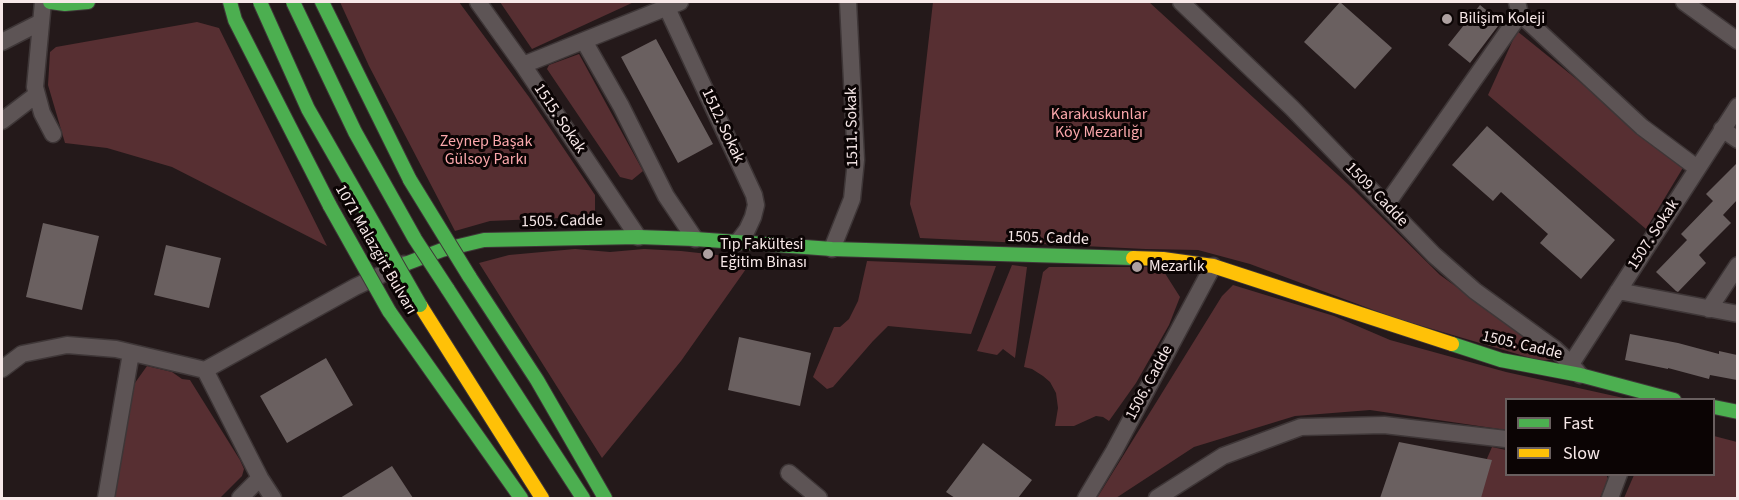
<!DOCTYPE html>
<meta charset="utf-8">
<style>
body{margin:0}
#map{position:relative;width:1739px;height:500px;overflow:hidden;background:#24191a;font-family:"Source Sans 3",sans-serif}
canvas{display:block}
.frame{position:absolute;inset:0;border:3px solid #f7e8e8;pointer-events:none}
.legend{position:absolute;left:1505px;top:398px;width:210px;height:78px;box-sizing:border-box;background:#0b0404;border:2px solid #695f5f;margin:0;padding:8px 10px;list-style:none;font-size:18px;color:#f7e8e8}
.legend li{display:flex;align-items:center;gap:12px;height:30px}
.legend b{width:30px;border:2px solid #695f5f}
</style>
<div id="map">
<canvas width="1739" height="500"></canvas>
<div class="frame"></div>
<ul class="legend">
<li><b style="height:8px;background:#4caf50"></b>Fast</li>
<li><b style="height:8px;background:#ffc107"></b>Slow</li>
</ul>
</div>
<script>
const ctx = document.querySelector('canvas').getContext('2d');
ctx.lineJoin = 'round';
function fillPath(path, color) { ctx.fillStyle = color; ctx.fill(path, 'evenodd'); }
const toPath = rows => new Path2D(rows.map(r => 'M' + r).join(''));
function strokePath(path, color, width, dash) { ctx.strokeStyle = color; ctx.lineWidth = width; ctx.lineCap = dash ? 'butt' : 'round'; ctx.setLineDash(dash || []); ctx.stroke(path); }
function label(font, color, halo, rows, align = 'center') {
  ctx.font = font + ' "Source Sans 3",sans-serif'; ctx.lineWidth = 6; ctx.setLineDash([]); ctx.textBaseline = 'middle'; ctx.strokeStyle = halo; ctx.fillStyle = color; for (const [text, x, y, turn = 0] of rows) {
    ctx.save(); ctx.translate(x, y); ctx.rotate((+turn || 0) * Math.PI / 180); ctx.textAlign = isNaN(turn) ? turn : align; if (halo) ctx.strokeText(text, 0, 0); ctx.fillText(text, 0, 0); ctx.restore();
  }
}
const green = toPath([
 [340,2,459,2,529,97,595,195,595,211,583,217,490,221,455,231,369,66],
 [500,2,634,2,532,49],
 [933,2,1149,2,1350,186,1440,275,1543,349,1554,359,1541,361,1395,318,1250,264,1198,250,1145,249,920,238,910,204],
 [197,22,219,28,327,246,172,167,107,148,65,143,48,85,50,52,56,47],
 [1517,31,1684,166,1646,229,1488,95],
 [579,54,643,171,632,180,620,177,547,69,549,65],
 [575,249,610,252,644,249,681,251,753,259,681,361,602,458,479,263,509,255],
 [867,261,996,266,971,334,888,326,873,341,833,387,827,389,813,377,834,327,840,327,849,319,858,301],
 [1012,265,1027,267,1015,358,1003,349,997,355,977,351],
 [1049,267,1161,267,1180,297,1169,325,1136,383,1109,421,1103,417,1096,416,1074,426,1055,426,1058,408,1056,393,1050,382,1043,376,1032,369,1024,367,1043,272],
 [1233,285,1334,316,1390,340,1506,372,1628,399,1506,400,1506,430,1370,410,1295,416,1194,447,1116,498,1097,498,1222,296],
 [147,366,172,372,182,379,190,380,240,460,244,469,242,476,220,498,114,498,127,394],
 [1714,436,1737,442,1737,498,1624,498,1634,475,1714,474],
 [1492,447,1506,450,1506,474,1606,474,1608,479,1600,498,1470,498]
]);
const building = toPath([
 [1340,2,1392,48,1355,89,1304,42],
 [1480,5,1501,22,1470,63,1448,45],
 [656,39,713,144,678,163,621,57],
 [1487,126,1615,240,1581,279,1540,243,1548,234,1501,192,1493,201,1452,165],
 [1737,163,1737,200,1723,215,1731,223,1699,255,1706,263,1678,292,1676,291,1656,272,1687,240,1681,234,1713,201,1706,194],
 [43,223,99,236,82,310,26,297],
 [166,245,221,258,209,308,154,295],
 [1630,334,1678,343,1719,354,1719,351,1737,355,1737,380,1710,375,1709,379,1668,368,1668,369,1625,360],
 [739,337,811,353,800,406,728,390],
 [326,358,353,405,287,443,260,396],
 [1399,442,1492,460,1481,498,1380,498],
 [983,443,1032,480,1018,498,955,498,946,492],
 [392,466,413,498,340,498]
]);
const street = toPath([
 [43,2,35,87,42,113,53,134],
 [478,2,523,65,638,237],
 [1181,2,1292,108,1434,255,1475,291,1555,349,1571,364,1580,375],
 [1684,2,1738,41],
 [667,8,754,195,756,205,753,217,747,230,737,243],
 [1520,14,1642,127,1697,168],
 [584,41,621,106,666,196,695,239],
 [2,42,41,22],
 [523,65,680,2],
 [2,121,36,95],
 [1722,129,1738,140],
 [1386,205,1520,14,1517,2],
 [832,249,852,199,856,160,848,2],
 [1618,291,1738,314],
 [1709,309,1738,265],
 [1571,364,1738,106],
 [2,369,22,354,67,345,116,349,205,370],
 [205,370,355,287,404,264],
 [205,370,260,478,273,498],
 [789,473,819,498],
 [106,498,131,353],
 [240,498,260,478],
 [1086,498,1114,451,1213,266],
 [1157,498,1223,456,1301,427,1384,425,1506,439],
 [1610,498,1619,474]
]);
const fast = toPath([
 [50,2,65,4,88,2],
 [230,2,235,20,330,206],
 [322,2,410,180],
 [405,264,442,250,484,240,638,237,695,239,832,249,1133,258],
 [469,276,537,380,605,498],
 [447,288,583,498],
 [389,311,521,498],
 [1452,344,1501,360,1580,375,1674,400],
 [1714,407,1738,412]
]);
const slow = toPath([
 [1133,258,1163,259,1213,266,1452,344],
 [420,305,542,498]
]);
const fastBridge = toPath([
 [260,2,308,109,420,305],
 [293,2,355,132,415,239,447,288],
 [410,180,469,276],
 [330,206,389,311]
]);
const markers = [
 [1447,19,6,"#ada0a0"],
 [708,254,6,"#ada0a0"],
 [1137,267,6,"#ada0a0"]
];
const poiNames = [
 ["Bilişim Koleji",1459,19],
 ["Tıp Fakültesi",720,245],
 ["Eğitim Binası",720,263],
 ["Mezarlık",1149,267]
];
const parkNames = [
 ["Karakuskunlar",1099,115],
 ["Köy Mezarlığı",1099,133],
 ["Zeynep Başak",486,142],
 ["Gülsoy Parkı",486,160]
];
const streetNames = [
 ["1515. Sokak",559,119,56],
 ["1512. Sokak",722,126,65],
 ["1511. Sokak",853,127,-91],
 ["1509. Cadde",1376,195,46],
 ["1505. Cadde",562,222,-1],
 ["1507. Sokak",1654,235,-57],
 ["1505. Cadde",1048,239,2],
 ["1071 Malazgirt Bulvarı",375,250,60],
 ["1505. Cadde",1522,346,13],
 ["1506. Cadde",1150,383,-62]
];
fillPath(green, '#572f32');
fillPath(building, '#6a6060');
strokePath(street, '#3e3637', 19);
strokePath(fast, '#3e3637', 16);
strokePath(slow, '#3e3637', 16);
strokePath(street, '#5d5455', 16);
strokePath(fast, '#4caf50', 14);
strokePath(slow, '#ffc107', 14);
strokePath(fastBridge, '#3e3637', 16, []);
strokePath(fastBridge, '#4caf50', 14);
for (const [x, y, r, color] of markers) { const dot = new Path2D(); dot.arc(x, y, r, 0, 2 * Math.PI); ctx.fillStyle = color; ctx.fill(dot); strokePath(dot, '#0b0404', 2); }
label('16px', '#f7e8e8', '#0b0404', poiNames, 'left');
label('16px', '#fba7ab', '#0b0404', parkNames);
label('16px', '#f7e8e8', '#0b0404', streetNames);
</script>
